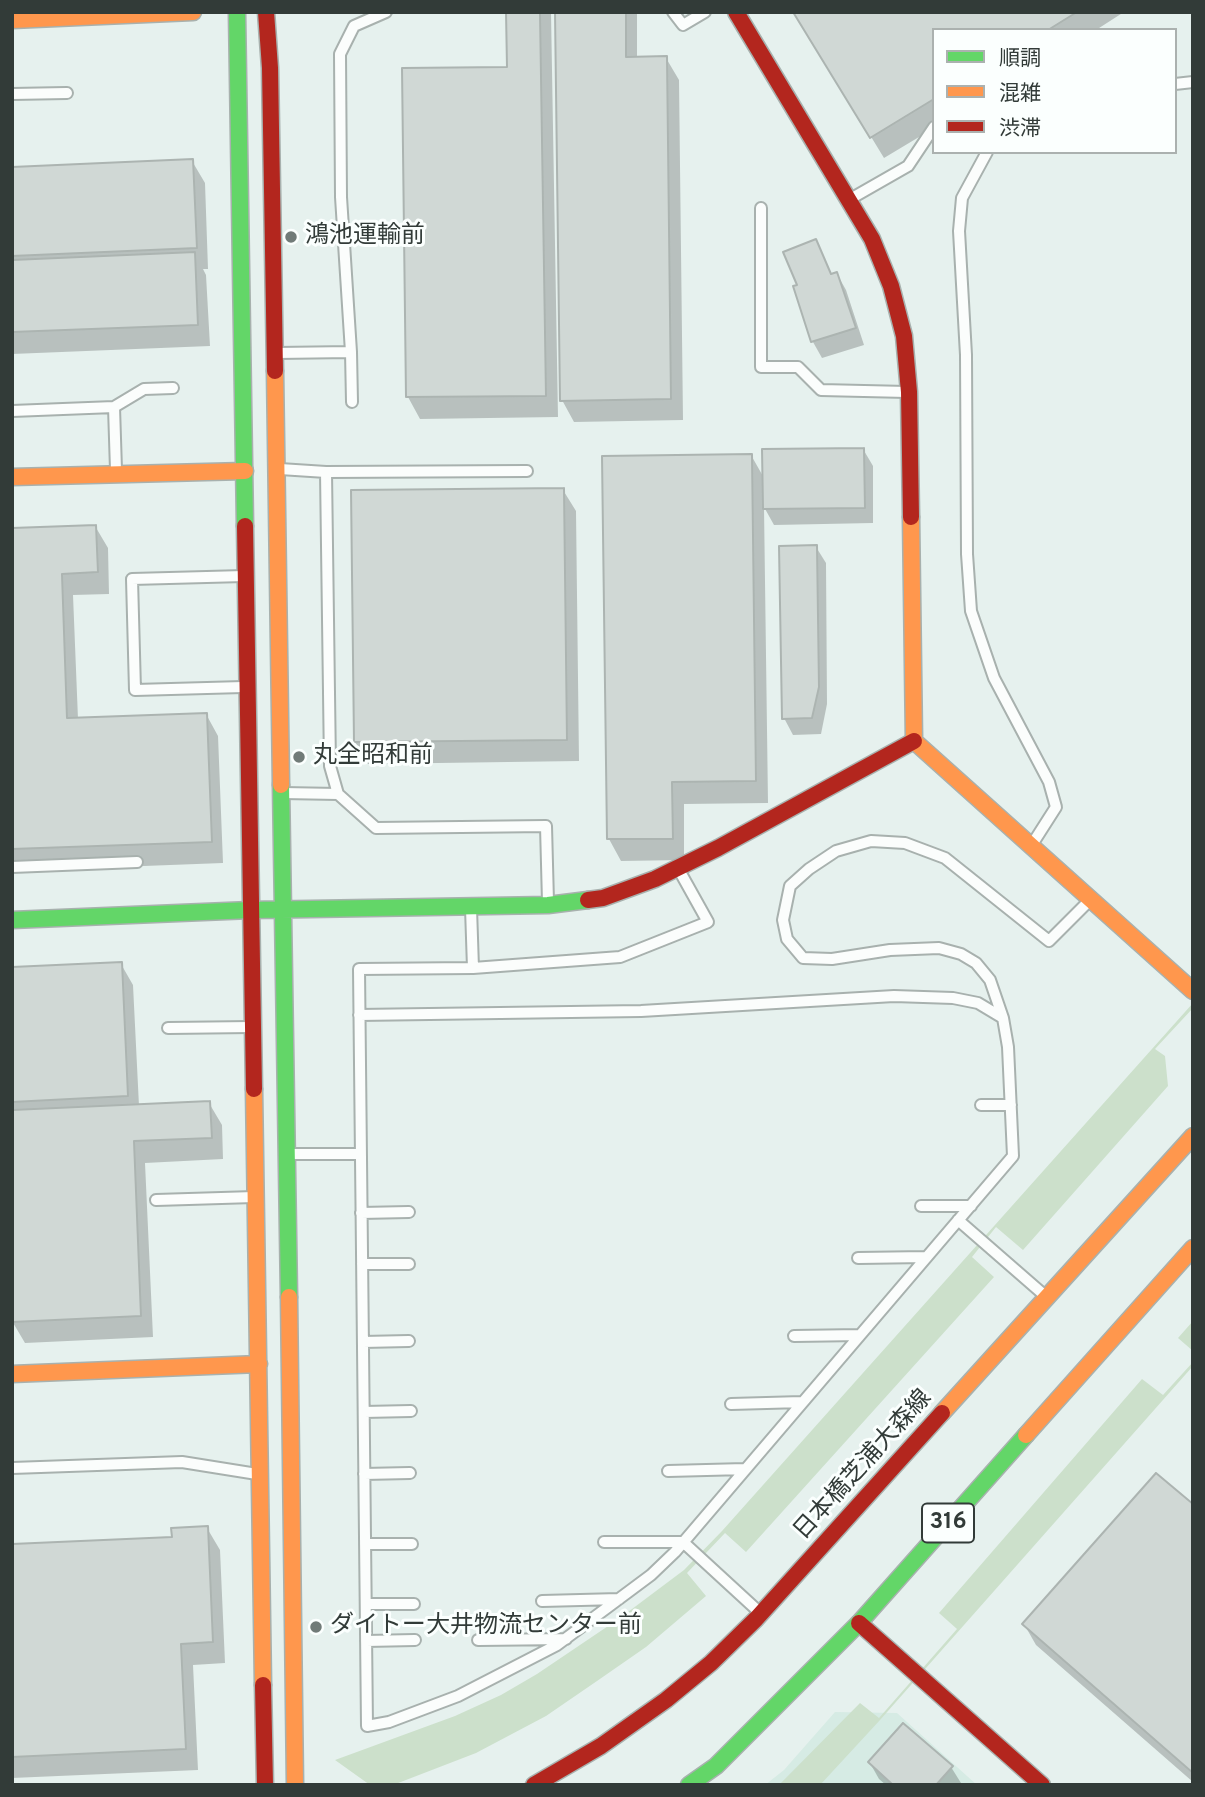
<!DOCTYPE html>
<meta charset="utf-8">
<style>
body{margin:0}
#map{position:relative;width:1205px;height:1797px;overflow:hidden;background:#e6f1ee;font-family:Overpass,"Noto Sans JP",sans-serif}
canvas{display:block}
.frame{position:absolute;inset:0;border:14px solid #323b38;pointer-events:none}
.legend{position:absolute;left:932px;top:28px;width:245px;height:126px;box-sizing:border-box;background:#fbfffe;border:2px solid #abb1af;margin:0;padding:9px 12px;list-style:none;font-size:21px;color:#323b38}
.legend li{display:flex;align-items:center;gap:14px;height:35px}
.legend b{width:35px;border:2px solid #abb1af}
</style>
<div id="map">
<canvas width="1205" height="1797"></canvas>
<div class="frame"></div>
<ul class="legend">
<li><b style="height:9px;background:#63d668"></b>順調</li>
<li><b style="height:9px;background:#ff974d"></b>混雑</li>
<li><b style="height:9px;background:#b3261e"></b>渋滞</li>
</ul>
</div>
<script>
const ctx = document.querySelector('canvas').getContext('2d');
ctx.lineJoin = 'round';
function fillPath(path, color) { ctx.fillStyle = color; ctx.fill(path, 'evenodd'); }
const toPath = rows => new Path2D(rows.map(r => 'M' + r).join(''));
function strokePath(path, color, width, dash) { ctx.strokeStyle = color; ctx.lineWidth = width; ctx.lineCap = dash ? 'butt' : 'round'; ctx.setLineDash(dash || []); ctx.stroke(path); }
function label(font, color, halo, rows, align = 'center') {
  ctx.font = font + ' Overpass,"Noto Sans JP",sans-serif'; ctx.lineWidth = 6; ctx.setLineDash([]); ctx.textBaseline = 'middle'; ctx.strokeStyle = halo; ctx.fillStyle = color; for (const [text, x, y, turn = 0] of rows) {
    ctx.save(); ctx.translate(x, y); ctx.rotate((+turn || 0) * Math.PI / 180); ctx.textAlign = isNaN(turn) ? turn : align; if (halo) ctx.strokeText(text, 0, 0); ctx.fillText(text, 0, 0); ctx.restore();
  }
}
const built = toPath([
 [835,1712,897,1713,977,1785,765,1785,784,1770]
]);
const green = toPath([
 [1193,1003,1193,1008,1155,1049,1165,1056,1168,1086,1023,1250,996,1227,972,1257,994,1277,746,1552,725,1533,687,1573,706,1596,646,1647,597,1681,546,1716,476,1753,393,1785,370,1785,335,1760,455,1716,501,1695,537,1674,620,1618,684,1570,722,1531],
 [1193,1321,1193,1351,1178,1338],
 [1193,1362,1193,1366,880,1720,820,1785,779,1785,860,1703,879,1718,957,1629,939,1613,1142,1379,1163,1395]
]);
const shadow = toPath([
 [508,12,551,12,558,417,420,419,408,397,509,69],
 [557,12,637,12,637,58,666,58,679,80,683,420,574,422,562,400],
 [795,12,1124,12,1096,30,934,30,934,128,884,158],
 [192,161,205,183,208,269,203,269,206,275,210,346,12,354,12,169],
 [815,241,832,276,837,274,846,290,864,345,822,358,813,342,795,288,799,286],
 [863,449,873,466,873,523,774,525,764,507,768,803,684,804,684,860,621,861,609,839,751,455,764,478],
 [563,490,576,511,579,761,368,764,355,742],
 [95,526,108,548,109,594,73,595,78,719,206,714,218,736,223,863,12,871,12,529],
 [816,547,826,563,827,704,821,734,793,735,784,718],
 [121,964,133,985,139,1106,209,1103,222,1125,223,1159,145,1163,153,1337,25,1343,12,1321,12,969],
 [1193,1506,1193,1782,1036,1645,1024,1624],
 [207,1528,220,1550,225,1663,193,1665,198,1770,12,1778,12,1546,173,1539],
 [870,1763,951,1767,961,1783,886,1785,879,1779]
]);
const building = toPath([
 [506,12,540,12,546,396,406,397,402,68,507,67,506,12],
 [555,12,626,12,626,57,667,56,671,399,560,401,555,12],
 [793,12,1077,12,1048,30,934,30,934,99,870,138,793,12],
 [193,159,197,248,12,256,12,167,193,159],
 [816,239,831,274,837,272,856,328,811,342,793,286,797,285,783,252,816,239],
 [195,252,198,325,12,332,12,260,195,252],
 [864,448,865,508,763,509,762,449,864,448],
 [752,454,756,781,672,782,673,839,607,839,602,456,752,454],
 [564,488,567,740,354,742,351,490,564,488],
 [96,525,98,572,62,574,67,718,207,713,212,842,12,849,12,528,96,525],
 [817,545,819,687,812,718,782,719,779,546,817,545],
 [122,962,128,1096,12,1102,12,967,122,962],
 [210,1101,212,1138,134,1141,141,1316,12,1322,12,1110,210,1101],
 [1156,1473,1193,1504,1193,1773,1022,1624,1156,1473],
 [208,1526,213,1642,181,1644,186,1749,12,1757,12,1544,172,1537,171,1528,208,1526],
 [903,1723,953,1766,936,1785,893,1785,868,1762,903,1723]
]);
const lane = toPath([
 [673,12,683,25,705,12],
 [1175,84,1193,82],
 [12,94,67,93],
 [987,152,962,198,959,231,966,355,967,554,971,611,994,678,1049,782,1056,807,1033,843],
 [852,198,908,166,934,127],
 [761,208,761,367,798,367,821,390,907,392],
 [351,352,341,197,340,54,354,26,386,12],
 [277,353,351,352,352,402],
 [114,407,116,470],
 [12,411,114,407,144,389,173,388],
 [280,469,326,472,330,766,338,794],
 [326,472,527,471],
 [243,687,135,690,132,579,244,576],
 [283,793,338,794,376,828,546,826,548,902],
 [12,867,137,862],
 [679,870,708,922,620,957,473,968,359,969,367,1726,389,1722,458,1696,557,1645,651,1575,675,1552,1013,1156,1008,1047,1003,1018,990,980,976,963,961,954,939,948,890,950,832,959,803,958,787,939,783,920,790,886,809,869,836,851,871,841,905,843,945,858,1049,941,1089,901],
 [471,908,473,968],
 [359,1015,641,1011,894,996,953,998,978,1003,1003,1018],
 [168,1028,251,1027],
 [981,1105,1011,1105],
 [290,1154,361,1154],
 [156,1200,254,1197],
 [921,1206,971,1206],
 [361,1213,409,1212],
 [958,1220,1043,1294],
 [858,1258,926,1257],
 [362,1264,409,1264],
 [794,1336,860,1335],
 [363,1342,409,1341],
 [731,1404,802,1402],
 [364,1412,411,1411],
 [12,1468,182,1462,257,1474],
 [668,1471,745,1469],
 [364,1474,410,1473],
 [604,1542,683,1542,757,1610],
 [365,1544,412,1544],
 [542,1601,619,1599],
 [366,1604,414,1604],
 [478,1640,566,1639],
 [366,1641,415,1640]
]);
const fast = toPath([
 [237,12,245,526],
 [281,785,289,1297],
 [12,920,251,910,548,905,588,900],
 [689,1785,716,1766,859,1623,1026,1435]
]);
const slow = toPath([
 [12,20,193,12],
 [275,371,281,785],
 [12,477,245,471],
 [911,517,914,741,1193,991],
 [254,1089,263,1685],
 [289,1297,295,1785],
 [12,1374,259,1364],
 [942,1413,1193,1136],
 [1026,1435,1193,1248]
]);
const jam = toPath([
 [266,12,270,68,275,371],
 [736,12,872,239,891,286,904,336,909,392,911,517],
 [245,526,254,1089],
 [588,900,603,898,655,879,718,848,914,741],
 [859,1623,1042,1785],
 [263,1685,265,1785],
 [534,1785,601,1746,666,1700,711,1663,756,1619,942,1413]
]);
const markers = [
 [291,237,7,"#717b78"],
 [299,757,7,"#717b78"],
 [316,1627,7,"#717b78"]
];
const shields = [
 [948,1523,52]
];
const shieldNames = [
 ["316",948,1523]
];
const poiNames = [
 ["鴻池運輸前",305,237],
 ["丸全昭和前",313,757],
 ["ダイトー大井物流センター前",330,1627]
];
const streetNames = [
 ["日本橋芝浦大森線",864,1466,-48]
];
fillPath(built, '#d6ebe4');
fillPath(green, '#cce0cb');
fillPath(shadow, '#0003');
fillPath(building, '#d0d8d5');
strokePath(building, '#acb4b1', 2);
strokePath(lane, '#a8b1ae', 14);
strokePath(fast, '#a8b1ae', 19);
strokePath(slow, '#a8b1ae', 19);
strokePath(jam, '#a8b1ae', 19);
strokePath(lane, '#fbfdfc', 10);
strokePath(fast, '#63d668', 16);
strokePath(slow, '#ff974d', 16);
strokePath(jam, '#b3261e', 16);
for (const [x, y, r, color] of markers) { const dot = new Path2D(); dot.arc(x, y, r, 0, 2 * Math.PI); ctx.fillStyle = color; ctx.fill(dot); strokePath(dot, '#fbfffe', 2.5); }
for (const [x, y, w] of shields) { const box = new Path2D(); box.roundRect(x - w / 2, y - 19.5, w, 39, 5); ctx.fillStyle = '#fbfffe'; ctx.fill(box); strokePath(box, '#323b38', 2); }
label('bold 23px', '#323b38', null, shieldNames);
label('24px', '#323b38', '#fbfffe', poiNames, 'left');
label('24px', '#323b38', '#fbfffe', streetNames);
</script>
